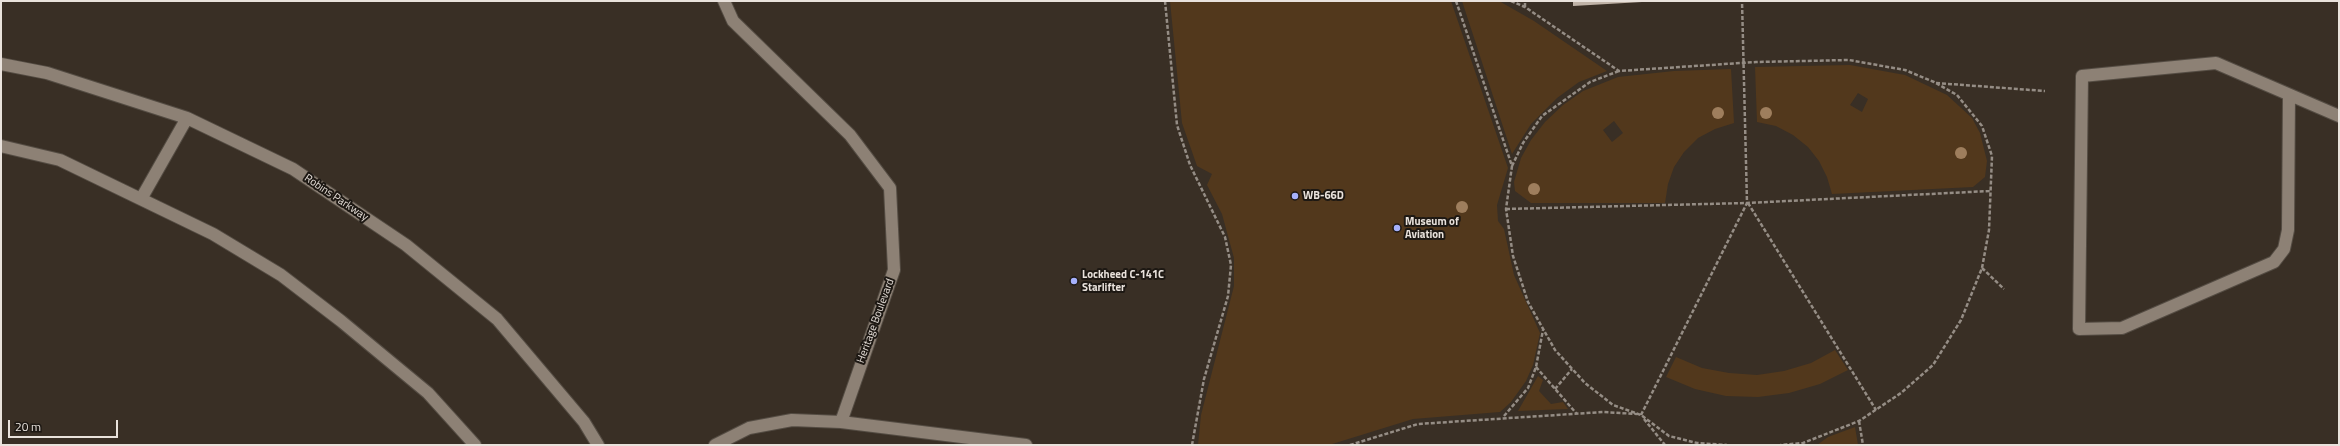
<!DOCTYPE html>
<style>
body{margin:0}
#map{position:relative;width:2340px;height:446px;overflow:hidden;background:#392f25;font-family:"Titillium Web",sans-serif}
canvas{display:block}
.frame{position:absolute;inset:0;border:2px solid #e9e2dc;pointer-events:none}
.scale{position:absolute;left:8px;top:420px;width:110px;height:18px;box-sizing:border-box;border:2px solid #e9e2dc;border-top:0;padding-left:5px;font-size:12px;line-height:14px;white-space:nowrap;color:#e9e2dc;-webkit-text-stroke:3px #1d1813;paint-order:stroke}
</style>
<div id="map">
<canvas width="2340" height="446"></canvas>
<div class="frame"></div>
<div class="scale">20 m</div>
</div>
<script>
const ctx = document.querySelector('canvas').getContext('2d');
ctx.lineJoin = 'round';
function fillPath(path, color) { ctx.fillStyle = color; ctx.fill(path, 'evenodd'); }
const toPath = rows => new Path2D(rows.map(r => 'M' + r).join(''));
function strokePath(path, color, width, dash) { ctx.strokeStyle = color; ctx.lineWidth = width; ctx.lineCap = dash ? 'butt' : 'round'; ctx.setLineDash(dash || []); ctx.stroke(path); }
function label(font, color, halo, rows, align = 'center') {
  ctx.font = font + ' "Titillium Web",sans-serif'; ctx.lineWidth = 4; ctx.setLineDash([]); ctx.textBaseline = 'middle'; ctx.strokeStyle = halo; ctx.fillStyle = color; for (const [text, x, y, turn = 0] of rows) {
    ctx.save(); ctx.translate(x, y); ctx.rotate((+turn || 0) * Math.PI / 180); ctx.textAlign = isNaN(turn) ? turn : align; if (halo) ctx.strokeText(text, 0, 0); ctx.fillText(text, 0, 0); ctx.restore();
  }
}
const green = toPath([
 [1170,1,1451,1,1508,168,1497,205,1498,221,1504,229,1514,275,1540,333,1533,365,1526,381,1511,402,1500,412,1413,419,1329,445,1198,445,1201,415,1234,286,1234,258,1222,214,1207,185,1212,174,1197,166,1182,123],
 [1462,1,1499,1,1534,21,1607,71,1579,82,1557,98,1531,124,1512,154],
 [1850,65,1905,75,1947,95,1972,118,1980,133,1987,161,1985,177,1973,187,1832,194,1827,177,1819,161,1808,147,1793,135,1776,126,1757,122,1755,67],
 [1858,93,1868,99,1862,112,1850,105],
 [1731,69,1734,123,1715,129,1698,138,1684,152,1674,167,1668,184,1665,203,1531,203,1515,191,1514,182,1521,158,1531,140,1545,122,1563,105,1583,91,1618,77,1674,71],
 [1614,121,1623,133,1612,142,1603,130],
 [1835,350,1848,370,1820,384,1789,393,1758,397,1726,396,1695,389,1666,377,1676,357,1702,368,1729,373,1757,375,1784,371,1811,363],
 [1538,376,1543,380,1539,391,1551,404,1563,402,1568,409,1518,411],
 [1855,427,1858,445,1817,445,1828,437]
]);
const building = toPath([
 [1573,1,1642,1,1642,2,1573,6]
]);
const path = toPath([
 [1165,1,1177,125,1190,165,1225,237,1231,265,1228,296,1204,379,1192,445],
 [1456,1,1512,166,1506,209,1513,256,1528,302,1555,350,1585,383,1613,405,1641,415,1669,436,1697,443,1727,445],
 [1511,1,1525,7,1619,71,1756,62,1849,60,1905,70,1934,82,1957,95,1982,126,1992,156,1989,230,1982,268,1961,320,1933,365,1901,393,1859,421,1803,443,1780,445],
 [1525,7,1525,1],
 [1936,83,2045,91],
 [1512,166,1523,143,1542,116,1590,82,1619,71],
 [1748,203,1876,410],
 [1506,209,1747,203,1990,191],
 [1982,268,2004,289],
 [1536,367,1576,413],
 [1555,389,1572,369],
 [1641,415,1747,203,1742,1],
 [1504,416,1528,388,1536,367,1543,330],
 [1644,419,1665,445],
 [1859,421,1863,445],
 [1350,445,1418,424,1603,412,1637,414]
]);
const minor = toPath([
 [724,1,733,21,850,135,890,188,894,270,841,422,1026,445],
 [1,64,47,73,187,118,293,169,406,245,497,319,584,422,598,445],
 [2289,95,2288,230,2284,249,2274,262,2122,328,2079,329,2082,76,2216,63,2339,116],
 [1,146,60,160,213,234,281,275,341,321,428,393,475,445],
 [141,199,187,118],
 [715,445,749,428,792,420,841,422]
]);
const trees = [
 [1718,113],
 [1766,113],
 [1961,153],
 [1534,189],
 [1462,207]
];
const markers = [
 [1295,196,4,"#a6b1fc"],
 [1397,228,4,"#a6b1fc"],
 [1074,281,4,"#a6b1fc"]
];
const poiNames = [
 ["WB-66D",1303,196],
 ["Museum of",1405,222],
 ["Aviation",1405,235],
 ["Lockheed C-141C",1082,275],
 ["Starlifter",1082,288]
];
const streetNames = [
 ["Robins Parkway",336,198,34],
 ["Heritage Boulevard",876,321,-70]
];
fillPath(green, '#52381c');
fillPath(building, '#c0b3a7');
strokePath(minor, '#544c43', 14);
strokePath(path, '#958d85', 2.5, [4, 2]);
strokePath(minor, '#8d8175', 12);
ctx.fillStyle = '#9e7e5d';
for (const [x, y] of trees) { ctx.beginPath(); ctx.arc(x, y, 6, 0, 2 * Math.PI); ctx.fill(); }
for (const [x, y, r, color] of markers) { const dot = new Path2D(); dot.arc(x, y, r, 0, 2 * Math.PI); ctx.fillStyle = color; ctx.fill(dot); strokePath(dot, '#1d1813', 1.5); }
label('bold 11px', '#e9e2dc', '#1d1813', poiNames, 'left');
label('11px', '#e9e2dc', '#1d1813', streetNames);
</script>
